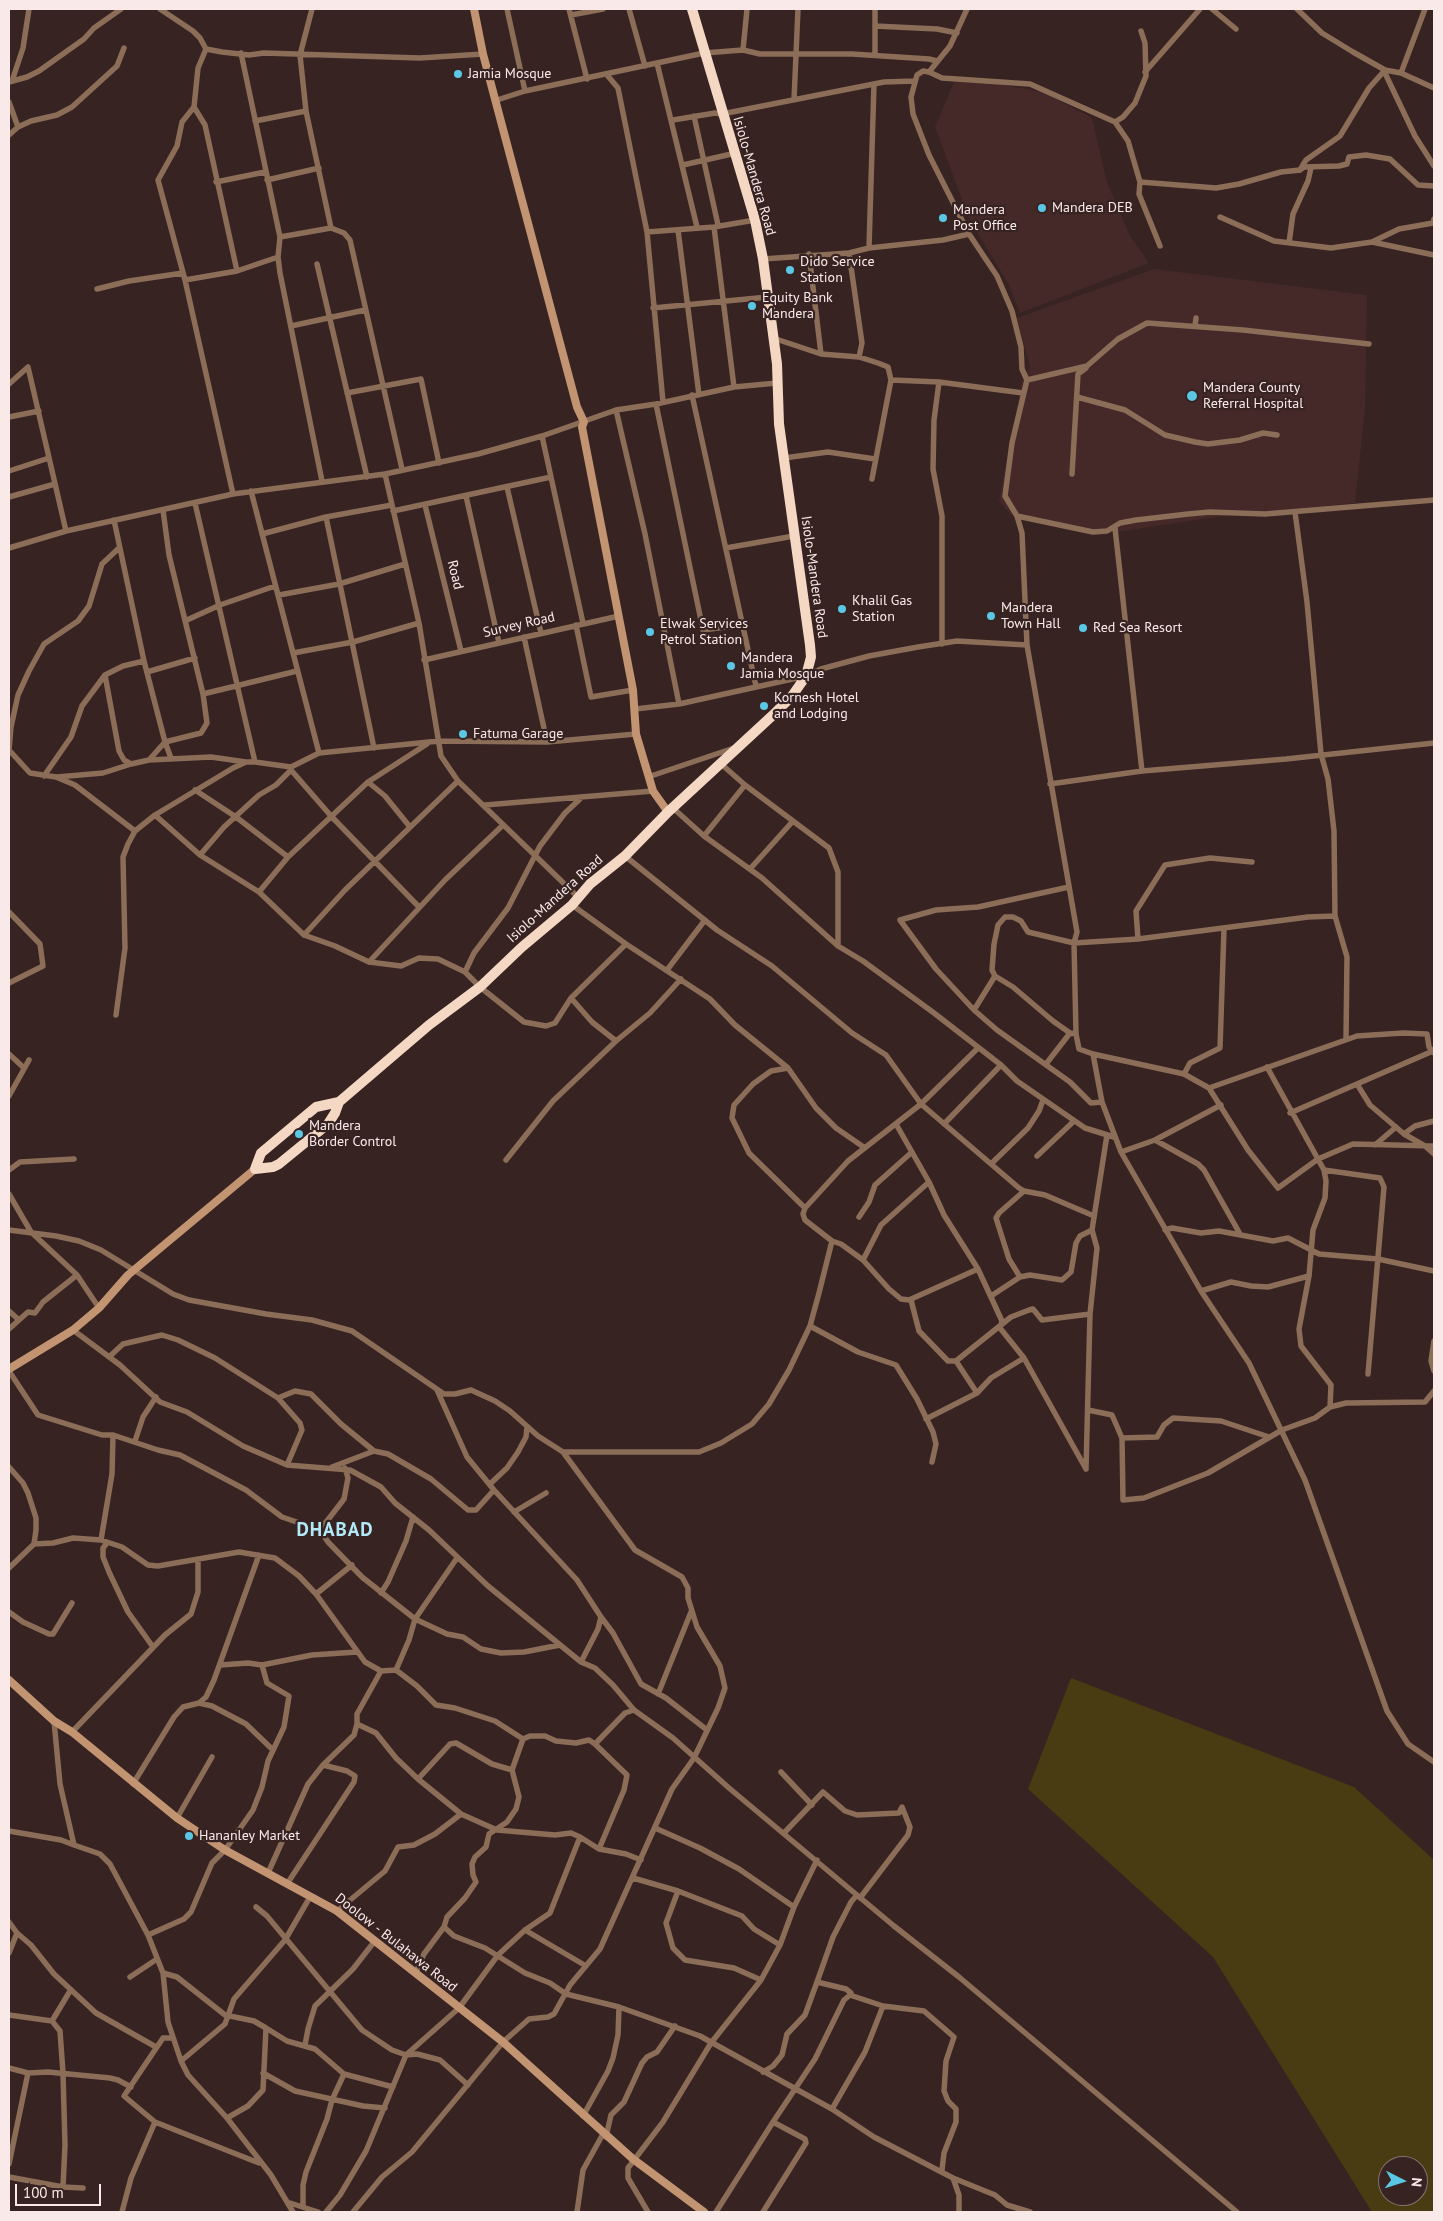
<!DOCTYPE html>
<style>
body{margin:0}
#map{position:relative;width:1443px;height:2221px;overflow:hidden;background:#372321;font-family:"PT Sans",sans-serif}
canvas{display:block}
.frame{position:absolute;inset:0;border:10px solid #f9eae9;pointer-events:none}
.north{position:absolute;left:1378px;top:2156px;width:50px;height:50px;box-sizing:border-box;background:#372321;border:1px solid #857371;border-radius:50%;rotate:95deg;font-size:14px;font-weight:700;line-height:20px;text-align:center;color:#f9eae9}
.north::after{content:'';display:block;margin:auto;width:18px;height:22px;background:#5ac8e5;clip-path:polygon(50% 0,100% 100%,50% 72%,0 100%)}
.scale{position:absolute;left:15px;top:2184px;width:86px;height:22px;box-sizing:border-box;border:2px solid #f9eae9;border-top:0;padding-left:6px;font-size:15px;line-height:18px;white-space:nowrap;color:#f9eae9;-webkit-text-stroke:4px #372321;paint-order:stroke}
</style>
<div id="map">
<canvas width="1443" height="2221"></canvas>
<div class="frame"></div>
<div class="north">N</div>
<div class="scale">100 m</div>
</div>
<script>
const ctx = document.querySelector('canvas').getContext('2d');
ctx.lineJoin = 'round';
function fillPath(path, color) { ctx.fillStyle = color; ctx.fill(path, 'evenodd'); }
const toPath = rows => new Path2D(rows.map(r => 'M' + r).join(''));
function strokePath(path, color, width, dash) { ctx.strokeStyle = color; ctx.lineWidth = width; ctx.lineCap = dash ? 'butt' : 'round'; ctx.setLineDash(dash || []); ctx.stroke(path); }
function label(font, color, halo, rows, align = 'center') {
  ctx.font = font + ' "PT Sans",sans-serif'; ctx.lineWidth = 4.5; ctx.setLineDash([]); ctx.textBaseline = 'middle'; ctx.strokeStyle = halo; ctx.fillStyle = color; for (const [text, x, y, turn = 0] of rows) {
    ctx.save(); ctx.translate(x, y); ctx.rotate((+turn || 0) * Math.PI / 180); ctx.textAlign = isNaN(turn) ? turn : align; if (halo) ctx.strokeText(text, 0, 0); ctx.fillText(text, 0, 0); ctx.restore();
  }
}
const built = toPath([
 [954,82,998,84,1043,92,1092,118,1107,182,1129,234,1149,263,1020,313,1009,285,969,219,935,127],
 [1154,269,1367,295,1365,410,1355,503,1216,517,1104,534,1010,514,999,501,1022,381,1030,367,1017,318]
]);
const green = toPath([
 [1071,1678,1354,1787,1434,1860,1434,2212,1372,2212,1213,1957,1028,1789],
 [1388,2166,1418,2166,1418,2196,1388,2196]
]);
const street = toPath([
 [160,9,193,31,200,38,206,49,222,52,249,55,264,53,420,58,483,54],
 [312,9,300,55,306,111,331,228],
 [507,9,525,91],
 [569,9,587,79],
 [629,9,645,66],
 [875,9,875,55],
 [967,9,950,46,929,72,923,71,917,75,911,97,913,114,929,155,969,234,997,276,1012,311,1021,347,1022,369,1027,380,1012,443,1005,496,1017,516,1022,533,1027,645,1077,932,1074,943,1076,1034,1079,1049,1093,1054,1184,1074,1190,1063,1220,1048,1224,929],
 [1212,9,1236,29],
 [1297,9,1322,33,1353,52,1385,70,1401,73,1434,88],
 [571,15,603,9],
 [875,26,937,29,957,33],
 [206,49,198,68,194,107,182,122,177,146,158,180,185,280,233,494],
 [743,50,747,9],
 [241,53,280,237,278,257,280,273,322,481],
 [657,63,697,227],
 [1384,71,1415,136,1434,166],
 [929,72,942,78,1030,84,1115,122,1128,141,1140,182,1139,194,1160,246],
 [1145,72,1200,9],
 [1401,73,1425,9],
 [607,75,618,88,647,232,663,402],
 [12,81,23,48,29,9],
 [9,82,27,77,39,71,84,39,94,28,121,9],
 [497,100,525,91,704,53,743,50,760,54,852,54,929,59,937,61],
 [794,100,798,9],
 [9,102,18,127],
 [194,107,205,125,237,271],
 [694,116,718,225],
 [673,120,715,113,722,114,884,82,914,81],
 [255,121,306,111],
 [1115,122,1123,117,1135,103,1146,76,1145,43,1141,31],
 [9,135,18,127,31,121,57,115,72,107,117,66,124,48],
 [683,165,736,153],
 [1300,170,1304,167,1339,166,1347,164,1349,157,1366,155,1390,159,1418,185,1434,186],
 [267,180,319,168],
 [216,182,265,172],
 [1140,182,1216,188,1239,184,1281,172,1300,170,1306,160,1340,136,1369,88,1385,70],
 [1220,217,1274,241,1331,248,1372,242,1399,229,1433,223,1434,219],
 [714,227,734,387],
 [678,230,699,395],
 [647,232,714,227,755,220],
 [280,237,331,228,344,233,350,240,402,469],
 [1372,242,1434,255],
 [1289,243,1293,214,1308,181,1311,168],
 [869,248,874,84],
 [849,253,862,343,859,357],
 [809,254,821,354],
 [763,259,849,253,869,248,943,240,969,234],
 [317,264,367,477],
 [185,280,237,271,278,257],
 [97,289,129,281,183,273],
 [653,308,768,297],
 [291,326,365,310],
 [1195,326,1196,318],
 [773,338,821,354,859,357,878,363,888,367,891,380,939,382,1023,393],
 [1027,380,1087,366,1118,339,1147,323,1243,330,1369,344],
 [939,382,934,420,933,469,942,516,942,644],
 [9,384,28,367,66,531],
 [347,393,421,379,439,463],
 [692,395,756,686],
 [1077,397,1125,410,1165,435,1195,442,1208,444,1240,440,1263,433,1277,435],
 [656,404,703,630,741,625],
 [616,410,645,534,679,704],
 [9,417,39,411],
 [542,436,583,623],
 [784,458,828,452,875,459],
 [9,471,49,458],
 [385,474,419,623,441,756,458,781,579,898],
 [1072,474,1078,374,1086,368],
 [872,479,891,380],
 [507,487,541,633],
 [251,491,319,753],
 [466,496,499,643],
 [9,497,55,484],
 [195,503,255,762],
 [425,505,461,651],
 [163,510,169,555,203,694,297,671],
 [393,511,551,477],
 [1295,512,1307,602,1321,754,1328,779,1334,831,1335,916,1347,957,1346,1039],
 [1017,516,1093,532,1107,531,1120,523,1136,520,1188,514,1210,512,1265,514,1434,500],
 [326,517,374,748],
 [114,520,144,661,165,742,171,758],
 [1115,528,1142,771],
 [262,534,326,517,392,505],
 [9,548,66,531,233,494,385,474,478,454,542,436,616,410,656,404,734,387,777,383],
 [119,548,102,564,89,606,78,621,44,644,29,671,18,695,11,727,9,750,30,773,56,777,75,785,135,831],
 [726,548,794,536],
 [279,595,339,584,405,564],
 [187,620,220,605,275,586],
 [576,625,591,697,633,690],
 [524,637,547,742],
 [293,653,353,642,419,623],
 [424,660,619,616],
 [147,672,195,658],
 [105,675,119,751,124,760,131,764,149,760,165,742,201,733,207,723,203,694],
 [635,709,679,704,806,676,821,669,869,656,918,647,957,641,1027,645],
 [149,760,211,757,246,762],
 [720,763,745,785,829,848,838,872,838,946],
 [291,767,291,770,331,816,419,907],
 [44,776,71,737,82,706,105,675,123,666,144,661],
 [57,777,103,773,131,764],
 [648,777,734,748],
 [368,782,385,796,410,827],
 [1050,784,1142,771,1286,759,1434,743],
 [195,790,236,817,288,857],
 [485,805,653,791],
 [673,808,704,836,762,878,838,946,863,961,934,1013,1001,1065,1017,1081,1085,1128,1114,1137],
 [155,815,200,855,259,892,304,935,335,946,369,962,401,966,419,958,438,959,465,972,480,987,524,1022,546,1026,555,1023,571,998],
 [704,836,745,785],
 [200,855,224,827,259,795,276,785,291,770],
 [625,856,717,930,772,966,852,1033,886,1055,921,1104,1019,1188,1024,1191,1045,1195,1094,1216],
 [750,869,793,821],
 [1069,887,978,907,936,910,900,920,936,969,974,1010,997,1030,1070,1082,1091,1103,1102,1102],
 [259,892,288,857,368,782,427,744],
 [572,905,626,944,710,999,735,1025,788,1068,816,1108,836,1128,865,1148],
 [9,912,40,944,43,966,9,983],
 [304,935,345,890,458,781],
 [1138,939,1136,911,1165,865,1210,858,1252,862],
 [369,962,445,880,502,826],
 [667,970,705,920],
 [465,972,474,953,508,908,540,846,565,813,580,799],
 [995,976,1013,987,1053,1021,1070,1033,1076,1034],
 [974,1010,995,976,992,970,994,944,998,925,1005,917,1013,917,1021,921,1028,932,1074,943,1138,939,1308,917,1335,916],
 [116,1015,125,948,123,857,128,844,135,831,155,815,233,768,246,762,255,762,291,767,319,753,439,741,547,742,636,734],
 [616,1041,592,1022,571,998,626,944],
 [9,1054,24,1068],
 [1093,1054,1102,1102,1121,1152,1201,1291,1249,1363,1305,1480,1387,1711,1408,1744,1434,1762],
 [1046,1064,1070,1033],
 [1267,1067,1324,1170,1326,1181,1325,1198,1313,1230,1309,1276,1299,1329,1301,1346,1331,1385,1330,1407],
 [788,1068,771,1071,753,1084,734,1105,732,1118,749,1153,805,1208],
 [1184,1074,1209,1088,1248,1150,1278,1188,1318,1159,1353,1144,1434,1146],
 [1357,1084,1370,1105,1404,1134,1425,1146,1434,1154],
 [1209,1088,1357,1036,1403,1033,1427,1034,1429,1047,1434,1053],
 [9,1096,29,1060],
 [1290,1113,1433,1051],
 [896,1124,929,1182,944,1215,978,1269,1002,1321,1000,1328,1024,1358,1086,1469],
 [944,1124,1001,1065],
 [1404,1134,1415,1126,1434,1121],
 [1155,1140,1221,1105],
 [1375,1145,1396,1127],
 [1121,1152,1155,1140,1198,1164,1204,1170,1240,1234],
 [1037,1156,1074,1121],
 [506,1160,553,1101,616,1041,650,1013,681,979],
 [992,1163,1028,1128,1039,1111,1043,1100],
 [9,1170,20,1162,74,1159],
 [1324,1170,1380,1178,1384,1187,1368,1374],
 [9,1194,31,1232,77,1275,99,1308],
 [859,1217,869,1202,875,1185,912,1152],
 [9,1230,56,1236,79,1241,101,1250,173,1294,189,1300,266,1314,312,1320,352,1331,444,1394,455,1394,471,1390,495,1401,510,1411,538,1436,563,1452,635,1550,682,1577,688,1588,688,1598,697,1627,720,1666,725,1688,718,1708,694,1758,672,1789,600,1949,570,1985,554,2014,548,2017,529,2019,503,2042,412,2152,382,2177,353,2212],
 [1165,1230,1172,1228,1201,1233,1219,1231,1273,1241,1288,1238,1319,1254,1378,1259,1434,1271],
 [832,1241,841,1244,863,1260,881,1225,929,1182],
 [863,1260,889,1289,901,1299,909,1300,978,1269],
 [1020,1277,1009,1259,996,1218,999,1213,1024,1191],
 [1201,1291,1231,1282,1251,1286,1268,1287,1309,1276],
 [991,1296,1020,1277,1030,1275,1062,1280,1071,1272,1076,1243,1080,1236,1092,1230],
 [911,1300,919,1331,948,1361,956,1361,1011,1317,1029,1310,1033,1309,1042,1320,1090,1314],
 [9,1311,19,1320,28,1312,35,1313,43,1302,77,1275],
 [810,1326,858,1352,896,1365,917,1399,933,1432,936,1444,932,1462],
 [9,1329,19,1320],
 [73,1330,120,1365,160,1402,187,1412,243,1446,287,1465,350,1470,381,1487,395,1503,429,1530,488,1586,581,1662,595,1668,613,1685,634,1710,673,1738,729,1788,894,1926,959,1977,1237,2212],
 [1434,1341,1431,1361,1434,1371],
 [109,1357,123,1344,162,1335,178,1340,215,1358,278,1398,300,1423,302,1430,287,1465],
 [956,1361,977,1393],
 [9,1371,38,1415,102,1435,113,1435,158,1450,180,1455,246,1490,282,1517,320,1530,328,1542,362,1577,415,1619,447,1634,463,1637,481,1649,501,1653,524,1652,560,1645],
 [437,1390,467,1457,494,1490,577,1580,601,1617,598,1629,581,1662],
 [278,1398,295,1391,311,1394,341,1424,374,1451,388,1454,431,1479,468,1510,476,1510,494,1490],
 [1088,1410,1112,1415,1122,1438,1157,1437,1164,1425,1173,1418,1221,1421,1269,1437],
 [926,1419,977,1393,991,1378,1024,1358],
 [1122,1438,1123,1500,1144,1498,1208,1473,1282,1430,1315,1418,1330,1407,1346,1403,1425,1402,1434,1391],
 [135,1441,143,1417,156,1397],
 [563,1452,699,1452,721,1443,752,1424,769,1404,789,1370,810,1326,819,1293,832,1241,805,1220,803,1214,805,1208,848,1161,921,1104,978,1048],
 [9,1467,23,1483,28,1493,36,1518,36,1530,34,1544,9,1568],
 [332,1467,374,1451],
 [1086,1469,1090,1314,1097,1248,1092,1230,1107,1135],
 [490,1484,507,1468,518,1452,526,1437,527,1427],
 [514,1512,546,1493],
 [320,1530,344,1499,348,1478,345,1468],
 [101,1540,112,1474,113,1435],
 [107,1543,103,1548,103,1557,109,1572,128,1612,153,1647],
 [34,1544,53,1543,73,1538,101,1540,122,1547,148,1565,158,1566,239,1552,275,1558,299,1576,316,1594,365,1662,381,1671,396,1670,409,1640,415,1619,457,1558],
 [381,1593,388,1582,406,1541,413,1517],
 [316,1594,352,1565],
 [9,1612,23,1622,49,1634,53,1634,72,1603],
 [601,1617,613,1633,641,1684,666,1698,707,1730],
 [220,1665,248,1663,262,1665,312,1655,357,1652],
 [396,1670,417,1686,436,1705,455,1708,495,1721,523,1739,530,1736,545,1736,556,1741,576,1743,589,1740,595,1744,625,1713,634,1710],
 [658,1694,691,1612],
 [199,1703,212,1706,246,1724,273,1750],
 [54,1721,60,1784,74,1845,100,1854,110,1864,148,1935,163,1973,168,2022,181,2061,188,2075,227,2118,271,2175,293,2212],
 [357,1724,376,1733,396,1758,418,1779,461,1814,497,1830,555,1835,571,1833,580,1837],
 [72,1732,165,1635,191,1614,198,1592,198,1560],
 [595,1744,627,1775,624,1790,599,1849],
 [781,1772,812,1805],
 [418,1779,450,1744,456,1743,492,1764,512,1770],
 [133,1784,174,1717,183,1707,199,1703,206,1697,214,1680,259,1555],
 [177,1818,212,1757],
 [655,1828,700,1848,739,1869,794,1907],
 [9,1831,61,1840,74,1845],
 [784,1833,823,1792,845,1811,857,1815,899,1813,902,1807,910,1827,908,1835,860,1898],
 [268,1873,308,1784,323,1765,354,1735,357,1724,357,1714,381,1671],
 [633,1878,678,1891,742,1916,754,1929,780,1945],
 [287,1884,354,1782,355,1776,347,1771,323,1765],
 [678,1891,666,1923,673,1948,685,1960,734,1968,761,1980],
 [256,1907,267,1916,362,2030,392,2050,406,2055,417,2054,440,2060,468,2085],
 [337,1911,385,1871,398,1847,414,1845,435,1834,461,1814],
 [9,1922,17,1933,31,1945,54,1974,96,2013,156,2047],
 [444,1927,454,1936,485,1948,525,1973,550,1983,566,1994,619,2007,700,2036,832,2109,874,2137,953,2178,995,2195,1007,2205,1030,2212],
 [525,1930,586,1966],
 [148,1935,184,1919,191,1912,212,1863,225,1850,253,1810,262,1787,268,1761,284,1727,289,1696,267,1683,262,1665],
 [9,1953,17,1933],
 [416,1972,424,1954,444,1927,447,1917,465,1898,476,1882,473,1875,472,1864,475,1857,486,1847,489,1834,507,1822,516,1809,519,1797,512,1770,523,1739],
 [163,1973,177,1977,225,2015,254,2021,266,2028,263,2090,248,2106,227,2118],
 [130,1977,157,1959],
 [883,2006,924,2011,954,2037,946,2061,944,2091,948,2101,956,2109,956,2122,944,2153,942,2170],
 [9,2015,52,2021],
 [266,2028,287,2041,315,2049,344,2074],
 [171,2038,163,2038,124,2096,155,2122,259,2163],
 [305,2045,308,2029,315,2006,353,1969,374,1942],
 [181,2061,225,2024,234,1999,285,1940,310,1897],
 [9,2068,28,2073,48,2072,110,2078,118,2080,131,2087],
 [763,2072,773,2066,782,2055,787,2034,805,2015,817,1982],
 [263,2073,295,2091,363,2106,385,2108],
 [832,2109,865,2052,883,2006,850,1995],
 [583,2116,608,2071,613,2058,618,2035,619,2007],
 [606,2137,611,2115,624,2102,642,2063,647,2057,657,2052,675,2026],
 [9,2164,28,2073],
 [9,2177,63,2187,83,2188],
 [953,2178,959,2195,959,2212],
 [63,2187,65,2145,63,2073,60,2031,52,2021,70,1991],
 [290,2203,318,2212],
 [303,2207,303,2185,306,2172,327,2119,332,2100,344,2074,393,2087],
 [122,2212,131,2178,155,2122],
 [326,2212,340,2195,366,2151,406,2055,459,2008,498,1955,525,1930,550,1913,580,1837,599,1849,626,1854,641,1860],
 [577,2212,583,2170,603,2134],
 [648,2212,628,2178,628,2168,663,2122,711,2043,761,1980,780,1945,794,1907,817,1860],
 [716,2212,773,2122],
 [763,2212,806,2143,805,2139,773,2122,815,2059,844,2000,850,1995,851,1993,846,1989,817,1982,833,1937,851,1902,857,1895]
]);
const secondary = toPath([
 [474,9,483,54,577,407,584,422,582,427,633,690,636,734,653,791,668,812],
 [9,1369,73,1330,99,1308,128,1275,255,1169],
 [9,1680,54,1721,72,1732,177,1818,225,1850,337,1911,503,2042,633,2159,704,2212]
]);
const highway = toPath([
 [339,1102,429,1025,480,987,522,947,572,905,590,884,625,856,668,812,773,715,792,696,806,676,811,657,810,645,779,424,777,364,763,259,755,220,692,9],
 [339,1102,335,1113,328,1124,279,1164,273,1167,255,1169,261,1153,316,1107,339,1102]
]);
const markers = [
 [458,74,5,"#5ac8e5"],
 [1042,208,5,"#5ac8e5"],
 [943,218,5,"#5ac8e5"],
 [790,270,5,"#5ac8e5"],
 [752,306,5,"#5ac8e5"],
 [1192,396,6,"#5ac8e5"],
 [842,609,5,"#5ac8e5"],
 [991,616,5,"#5ac8e5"],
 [1083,628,5,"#5ac8e5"],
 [650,632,5,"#5ac8e5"],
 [731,666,5,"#5ac8e5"],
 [764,706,5,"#5ac8e5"],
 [463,734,5,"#5ac8e5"],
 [299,1134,5,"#5ac8e5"],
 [189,1836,5,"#5ac8e5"]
];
const poiNames = [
 ["Jamia Mosque",468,74],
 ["Mandera DEB",1052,208],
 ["Mandera",953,210],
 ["Post Office",953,226],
 ["Dido Service",800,262],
 ["Station",800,278],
 ["Equity Bank",762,298],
 ["Mandera",762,314],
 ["Mandera County",1203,388],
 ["Referral Hospital",1203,404],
 ["Khalil Gas",852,601],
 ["Station",852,617],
 ["Mandera",1001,608],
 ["Town Hall",1001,624],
 ["Elwak Services",660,624],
 ["Petrol Station",660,640],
 ["Red Sea Resort",1093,628],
 ["Mandera",741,658],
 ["Jamia Mosque",741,674],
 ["Kornesh Hotel",774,698],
 ["and Lodging",774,714],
 ["Fatuma Garage",473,734],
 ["Mandera",309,1126],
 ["Border Control",309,1142],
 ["Hananley Market",199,1836]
];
const streetNames = [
 ["Isiolo-Mandera Road",754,176,74],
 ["Road",455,575,76],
 ["Isiolo-Mandera Road",814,577,82],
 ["Survey Road",519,625,-13],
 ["Isiolo-Mandera Road",555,899,-42],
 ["Doolow - Bulahawa Road",396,1943,38]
];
const districtNames = [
 ["DHABAD",335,1531]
];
fillPath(built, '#442928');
fillPath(green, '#493b12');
strokePath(street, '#8b6d58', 5.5);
strokePath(secondary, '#c39471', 8);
strokePath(highway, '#f5d8c3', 10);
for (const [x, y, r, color] of markers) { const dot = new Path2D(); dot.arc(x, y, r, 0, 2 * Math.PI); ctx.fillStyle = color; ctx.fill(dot); strokePath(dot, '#372321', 2); }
label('14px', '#f9eae9', '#372321', poiNames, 'left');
label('14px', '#f9eae9', '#372321', streetNames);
ctx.letterSpacing = '1px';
label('bold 19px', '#b2e9f9', '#372321', districtNames);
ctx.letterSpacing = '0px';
</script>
